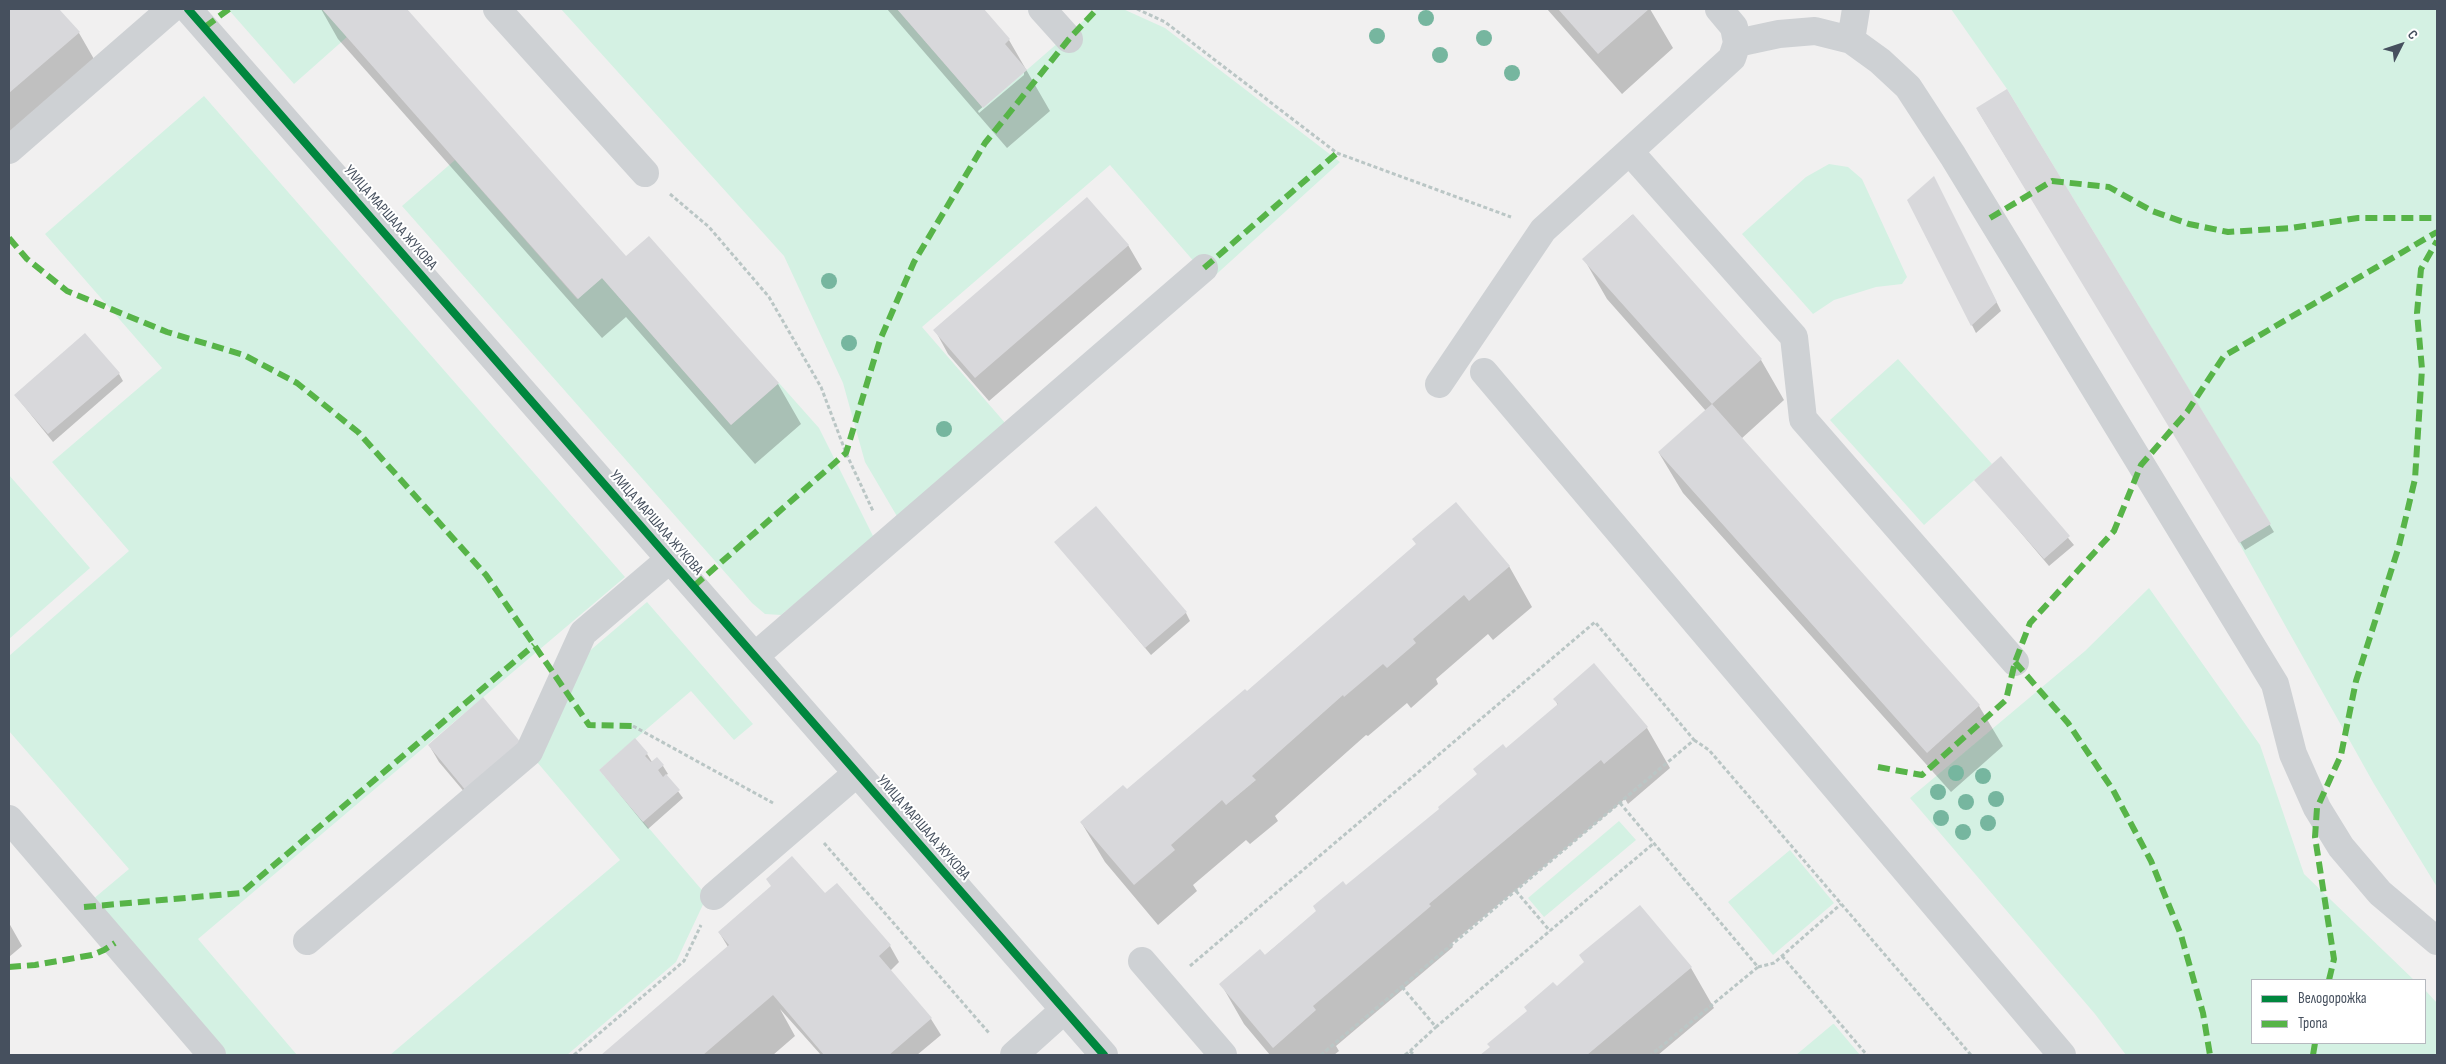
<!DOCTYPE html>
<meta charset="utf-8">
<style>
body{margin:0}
#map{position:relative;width:2446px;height:1064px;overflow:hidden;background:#f1f0f0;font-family:"Sofia Sans Condensed",sans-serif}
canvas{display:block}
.frame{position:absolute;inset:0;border:10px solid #46505e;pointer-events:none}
.legend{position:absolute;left:2251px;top:979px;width:175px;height:65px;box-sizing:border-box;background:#fff;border:1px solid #b5b9bf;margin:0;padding:6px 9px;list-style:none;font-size:15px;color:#46505e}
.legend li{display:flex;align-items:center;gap:10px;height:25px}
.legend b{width:25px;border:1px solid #b5b9bf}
.north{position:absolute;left:2376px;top:20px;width:50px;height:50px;-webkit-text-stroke:4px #fff;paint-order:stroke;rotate:49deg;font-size:14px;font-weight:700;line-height:20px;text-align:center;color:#46505e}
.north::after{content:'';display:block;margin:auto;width:18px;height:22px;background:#46505e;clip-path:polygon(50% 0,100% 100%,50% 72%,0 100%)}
</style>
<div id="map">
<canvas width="2446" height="1064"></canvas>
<div class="frame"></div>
<ul class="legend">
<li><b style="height:6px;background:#00873e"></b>Велодорожка</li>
<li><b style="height:6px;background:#57b448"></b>Тропа</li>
</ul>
<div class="north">С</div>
</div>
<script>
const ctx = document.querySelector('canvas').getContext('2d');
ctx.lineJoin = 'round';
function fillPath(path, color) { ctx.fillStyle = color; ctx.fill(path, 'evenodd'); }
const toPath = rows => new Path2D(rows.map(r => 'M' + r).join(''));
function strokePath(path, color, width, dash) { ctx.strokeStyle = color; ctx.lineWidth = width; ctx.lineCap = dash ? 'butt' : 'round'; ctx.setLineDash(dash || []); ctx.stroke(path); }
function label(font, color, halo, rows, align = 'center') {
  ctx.font = font + ' "Sofia Sans Condensed",sans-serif'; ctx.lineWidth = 4; ctx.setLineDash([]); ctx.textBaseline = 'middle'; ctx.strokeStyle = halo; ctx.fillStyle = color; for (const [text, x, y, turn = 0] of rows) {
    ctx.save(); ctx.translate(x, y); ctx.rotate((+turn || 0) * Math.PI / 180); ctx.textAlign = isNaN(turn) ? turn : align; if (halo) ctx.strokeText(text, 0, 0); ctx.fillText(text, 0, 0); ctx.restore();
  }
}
const green = toPath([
 [228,9,322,9,347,37,294,84],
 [561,9,897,9,983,108,1097,9,1123,9,1165,28,1340,162,1210,280,1110,165,922,327,1006,424,898,518,865,462,843,383,784,256],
 [1951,9,2437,9,2437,887,2374,784,2239,543,2270,523,2007,89],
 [204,96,625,577,198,939,297,1055,225,1055,92,900,129,869,9,731,9,656,129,551,52,462,162,368,45,234],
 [455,160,577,299,602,278,731,425,779,383,819,428,874,538,781,615,765,614,752,603,402,206],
 [1829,164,1848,167,1862,179,1907,277,1902,284,1876,287,1834,300,1813,314,1742,234,1806,177],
 [1898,359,1992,464,1924,525,1830,420],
 [9,475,90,568,9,639],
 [2149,588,2260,745,2304,874,2414,980,2252,980,2252,1043,2425,1043,2425,990,2437,1003,2437,1055,2126,1055,2095,1014,1910,798,2085,651],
 [647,602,753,724,734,740,691,691,599,770,707,896,676,962,567,1055,390,1055,620,860,537,762,586,654],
 [1619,821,1636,840,1544,917,1528,898],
 [1790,850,1834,903,1773,955,1728,902],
 [1834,1024,1860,1055,1796,1055,1833,1024]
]);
const shadow = toPath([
 [11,9,57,9,79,33,102,73,9,154,9,11],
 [321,9,405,9,626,258,778,384,801,424,755,464,626,317,602,338,338,39],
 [887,9,982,9,1009,40,1050,111,1007,148],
 [1024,71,1024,75,979,113,978,111],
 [1547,9,1650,9,1673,48,1622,94],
 [2007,91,2274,532,2245,550,1977,109],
 [1938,186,2001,311,1976,333,1909,201],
 [1632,215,1761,360,1784,400,1741,439,1979,706,2003,746,1951,792,1683,493,1659,453,1706,411,1607,299,1584,259],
 [1128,245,1142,269,989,401,948,354,935,330],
 [119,374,123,381,53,442,15,395],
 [2001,458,2074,545,2049,566,1976,480],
 [1056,542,1186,613,1190,621,1151,655],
 [1509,566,1532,607,1493,640,1488,634,1436,679,1438,684,1411,708,1407,703,1368,736,1366,735,1275,816,1278,821,1250,844,1246,840,1193,885,1197,891,1158,925,1105,862,1081,822,1127,791,1247,693],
 [1594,665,1647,728,1670,768,1628,804,1625,799,1451,944,1453,947,1336,1046,1339,1051,1334,1055,1270,1055,1244,1024,1221,984,1264,956,1441,809,1558,706,1555,699],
 [483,699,477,807,439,762,429,745],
 [647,754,652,762,663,766,668,774,666,775,683,798,648,829,600,770],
 [825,895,890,946,899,962,890,971,931,1019,941,1035,917,1055,821,1055,780,1009,795,1036,773,1055,603,1055,728,947,719,932],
 [9,923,22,946,9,957],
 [1691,968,1714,1008,1658,1055,1482,1055,1557,988]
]);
const building = toPath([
 [9,9,59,9,80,32,9,93],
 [322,9,407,9,626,256,649,236,779,383,731,425,602,278,578,299],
 [897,9,984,9,1010,39,1005,44,1027,70,983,108],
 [1558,9,1649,9,1598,54],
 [2007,89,2271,524,2239,543,1976,108],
 [1934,176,1997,302,1971,326,1907,200],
 [1087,197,1129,245,975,378,933,330],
 [1633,214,1762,359,1712,404,1582,259],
 [85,333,120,373,48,434,14,395],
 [1712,404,1980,705,1927,753,1658,452],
 [2001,456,2070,536,2044,559,1974,480],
 [1456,502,1510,566,1469,601,1464,595,1413,639,1416,643,1387,668,1383,664,1344,697,1343,695,1252,776,1256,780,1226,805,1222,800,1171,845,1175,850,1134,885,1080,822,1123,785,1127,789,1245,689,1247,691,1416,544,1412,539],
 [1096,506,1187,612,1145,648,1054,542],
 [1594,663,1648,727,1604,764,1601,760,1429,904,1431,906,1313,1006,1316,1010,1273,1048,1219,984,1260,949,1265,955,1316,911,1313,906,1343,881,1346,885,1439,809,1438,807,1477,774,1473,769,1503,744,1506,748,1558,704,1553,699],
 [483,697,522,744,467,792,428,745],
 [635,738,648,753,645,756,651,762,657,757,664,765,658,770,663,777,666,774,680,790,643,822,599,770],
 [792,856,825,893,837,883,891,945,879,956,932,1018,889,1055,824,1055,773,995,703,1055,601,1055,729,945,718,932,771,886,766,879],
 [1640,905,1692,967,1587,1055,1480,1055,1490,1047,1487,1044,1527,1011,1524,1007,1553,982,1557,986,1584,962,1579,955]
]);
const path = toPath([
 [1137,9,1165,22,1337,153,1511,217],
 [670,194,709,227,769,297,821,387,846,453,873,511],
 [633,726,773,803],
 [1694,740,1709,750,1971,1055],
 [1620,803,1758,967,1651,1055],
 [824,843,989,1033],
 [1516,891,1550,931],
 [1782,956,1867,1055],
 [1190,966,1595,622,1694,740,1321,1055],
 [1758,967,1774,963,1841,904],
 [1402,987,1436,1027,1654,843],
 [1410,1051,1436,1027],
 [574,1055,684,961,701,925],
 [1405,1055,1410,1051,1414,1055]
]);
const minor = toPath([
 [188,9,1104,1055],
 [497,9,645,173],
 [1042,9,1069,39],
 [1851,40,1856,9],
 [1737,43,1779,34,1815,31,1851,40,1880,61,1908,87,1953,156,2275,684,2293,754,2317,808,2341,847,2380,893,2437,941],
 [9,150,171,9],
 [1630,152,1794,337,1803,419,2015,662],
 [1484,372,2062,1055],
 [1439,384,1543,230,1732,58,1737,43,1734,27,1719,9],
 [755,656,1204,268],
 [9,819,212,1055],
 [714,896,857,773],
 [307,941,529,752,583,633,670,559],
 [1142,961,1223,1055],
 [1014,1055,1064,1010]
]);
const quiet = toPath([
 [205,27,229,9],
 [1990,218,2052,181,2109,187,2152,211,2189,224,2228,232,2291,228,2358,218,2437,218],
 [9,238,27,259,67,291,167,332,244,355,297,383,358,432,486,575,589,725,633,726],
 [1204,268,1337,153],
 [694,586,846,453,880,340,914,262,985,143,1069,39,1097,9],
 [2015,662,2068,723,2113,790,2151,861,2181,935,2203,1013,2210,1055],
 [1878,767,1922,775,2006,700,2015,662,2030,623,2114,531,2141,465,2187,412,2224,356,2437,232],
 [84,907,241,893,534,645],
 [9,967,35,965,92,955,104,950,115,943],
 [2329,980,2334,959,2315,837,2317,808,2341,755,2356,681,2399,546,2415,479,2422,369,2417,313,2421,269,2437,241],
 [2313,1055,2315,1043]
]);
const cycleway = toPath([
 [188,9,1104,1055]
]);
const trees = [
 [1426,18],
 [1377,36],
 [1484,38],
 [1440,55],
 [1512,73],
 [829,281],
 [849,343],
 [944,429],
 [1956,773],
 [1983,776],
 [1938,792],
 [1996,799],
 [1966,802],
 [1941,818],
 [1988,823],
 [1963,832]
];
const streetNames = [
 ["УЛИЦА МАРШАЛА ЖУКОВА",390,218,49],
 ["УЛИЦА МАРШАЛА ЖУКОВА",656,523,49],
 ["УЛИЦА МАРШАЛА ЖУКОВА",923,828,49]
];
fillPath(green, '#d4f1e3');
fillPath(shadow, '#0003');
fillPath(building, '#d8d8db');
strokePath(path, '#bac6c5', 3, [4, 2.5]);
strokePath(minor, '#ced1d4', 28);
strokePath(quiet, '#57b448', 6, [12, 6]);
strokePath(cycleway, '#00873e', 8);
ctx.fillStyle = '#76b69f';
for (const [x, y] of trees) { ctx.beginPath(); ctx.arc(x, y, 8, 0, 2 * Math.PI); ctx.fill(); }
label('15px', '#46505e', '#fff', streetNames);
</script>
